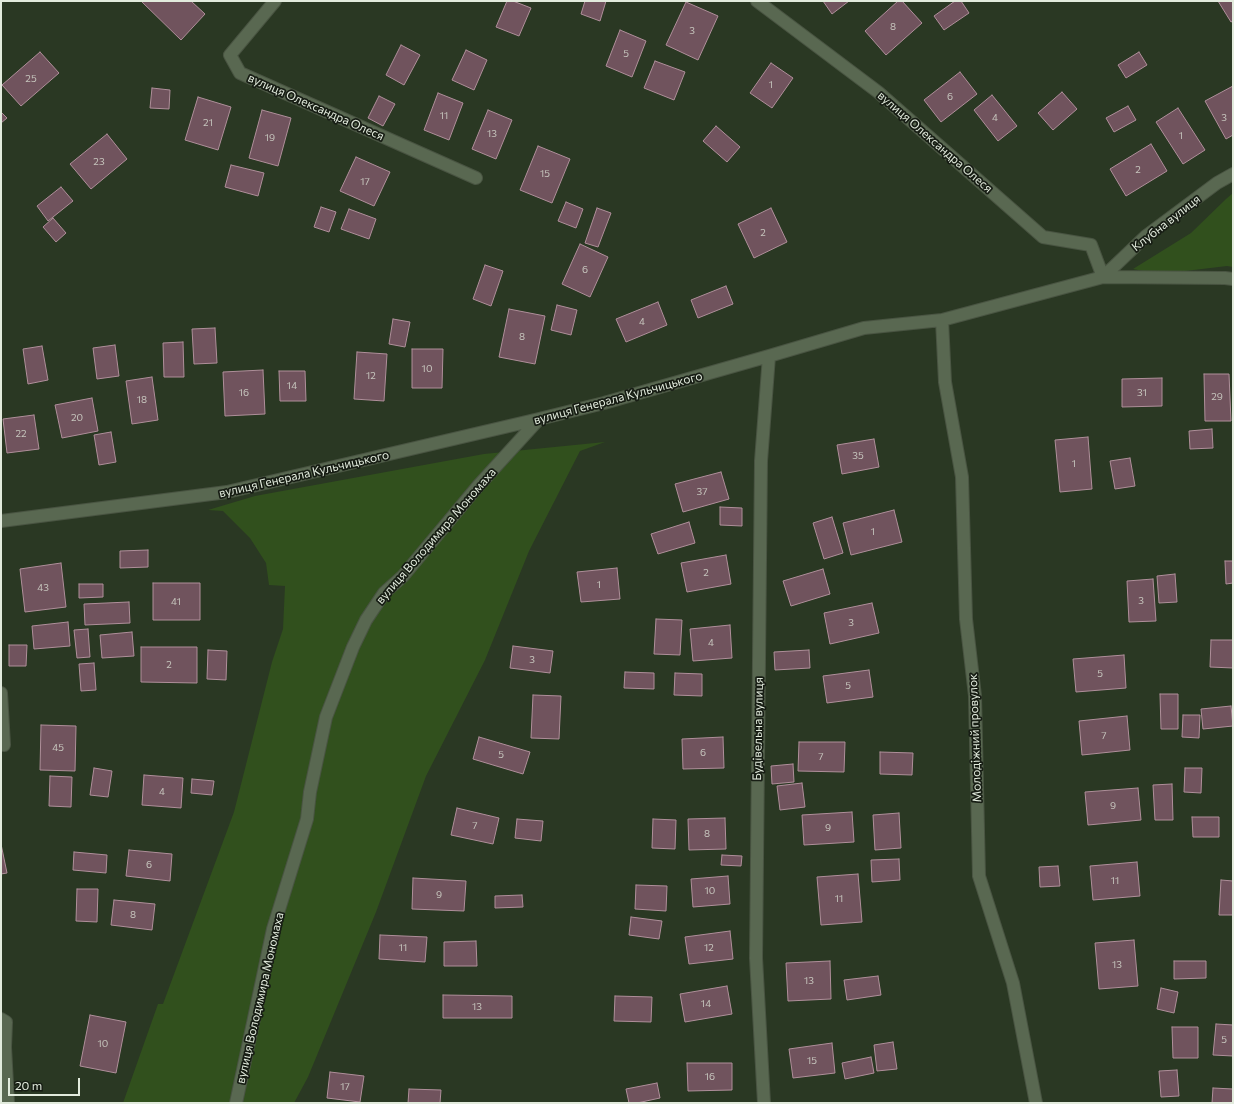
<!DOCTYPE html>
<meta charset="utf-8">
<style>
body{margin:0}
#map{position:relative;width:1234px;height:1104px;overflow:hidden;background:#2a3823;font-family:Commissioner,sans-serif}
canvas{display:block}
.frame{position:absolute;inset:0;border:2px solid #e2ebdd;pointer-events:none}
.scale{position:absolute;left:8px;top:1078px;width:72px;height:18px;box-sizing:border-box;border:2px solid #e2ebdd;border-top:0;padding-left:5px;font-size:12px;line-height:14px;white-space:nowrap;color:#e2ebdd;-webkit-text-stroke:3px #171d14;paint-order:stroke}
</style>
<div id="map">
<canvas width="1234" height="1104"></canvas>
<div class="frame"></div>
<div class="scale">20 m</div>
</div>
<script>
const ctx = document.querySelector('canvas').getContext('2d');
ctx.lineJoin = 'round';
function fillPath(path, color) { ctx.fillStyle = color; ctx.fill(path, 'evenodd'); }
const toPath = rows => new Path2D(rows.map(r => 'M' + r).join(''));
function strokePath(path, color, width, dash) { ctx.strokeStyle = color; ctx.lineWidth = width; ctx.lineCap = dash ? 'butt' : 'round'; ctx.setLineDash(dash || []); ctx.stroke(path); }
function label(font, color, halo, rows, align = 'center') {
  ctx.font = font + ' Commissioner,sans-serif'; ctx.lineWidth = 3.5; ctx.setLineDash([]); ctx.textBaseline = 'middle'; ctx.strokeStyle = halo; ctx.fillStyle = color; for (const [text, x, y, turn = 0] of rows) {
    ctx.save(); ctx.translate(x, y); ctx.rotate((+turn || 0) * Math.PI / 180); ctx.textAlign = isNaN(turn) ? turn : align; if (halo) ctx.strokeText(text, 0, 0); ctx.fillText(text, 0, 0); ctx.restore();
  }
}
const green = toPath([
 [1233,193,1233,267,1227,266,1177,272,1153,273,1133,269,1191,233,1226,199],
 [605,442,580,451,529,551,485,660,426,776,376,912,308,1077,294,1103,123,1103,158,1004,163,1004,234,812,272,662,283,629,285,586,269,585,266,563,250,538,223,511,208,510,255,496,484,454]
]);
const building = toPath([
 [141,1,191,1,205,14,181,40,141,1],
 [507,1,513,1,531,8,519,36,496,27,507,1],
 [585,1,606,1,600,21,581,14,585,1],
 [823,1,849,1,832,14,823,1],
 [898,1,902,1,922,23,886,55,865,31,898,1],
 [955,1,961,1,969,13,944,30,934,16,955,1],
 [1218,1,1233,1,1233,21,1231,22,1218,1],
 [686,2,718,16,698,60,666,45,686,2],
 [620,30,646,41,632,77,606,66,620,30],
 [401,45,420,55,404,85,386,75,401,45],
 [466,50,487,60,474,90,452,80,466,50],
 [40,52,59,73,21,106,2,85,40,52],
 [1139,52,1147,65,1126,78,1118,65,1139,52],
 [655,61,685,72,674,100,644,88,655,61],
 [771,63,793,78,772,108,750,93,771,63],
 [960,72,977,94,941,122,924,100,960,72],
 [1233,86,1233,135,1226,139,1205,101,1233,86],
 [152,88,170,90,169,109,150,108,152,88],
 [1062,92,1077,109,1053,130,1038,113,1062,92],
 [438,93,463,103,449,140,424,130,438,93],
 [992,95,1017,126,998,141,974,110,992,95],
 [379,96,395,104,383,126,368,118,379,96],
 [198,97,231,107,218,150,185,140,198,97],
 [1128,106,1136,120,1114,132,1106,118,1128,106],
 [1178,108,1205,150,1183,164,1156,122,1178,108],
 [262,110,291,118,278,166,249,158,262,110],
 [488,110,512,120,496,159,472,149,488,110],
 [1,112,7,118,1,123,1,112],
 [716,126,740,147,727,162,703,141,716,126],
 [107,134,127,159,91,189,70,164,107,134],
 [1151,144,1167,171,1126,196,1110,169,1151,144],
 [538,146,570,159,552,203,520,190,538,146],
 [356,157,390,172,374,206,340,191,356,157],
 [231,165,264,173,258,196,225,187,231,165],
 [61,187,73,201,48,221,37,206,61,187],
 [566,202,583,209,576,228,558,221,566,202],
 [321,207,336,212,329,232,314,227,321,207],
 [597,208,611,213,598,247,585,243,597,208],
 [771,208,787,242,754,258,738,224,771,208],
 [349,209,376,219,369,239,341,229,349,209],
 [53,218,66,233,56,242,43,227,53,218],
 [580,244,608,257,590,297,562,284,580,244],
 [485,265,503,271,491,306,473,299,485,265],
 [726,286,733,304,698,318,691,300,726,286],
 [658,302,667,325,626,342,616,319,658,302],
 [557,305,577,310,571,335,551,330,557,305],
 [509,309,545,316,535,364,499,357,509,309],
 [393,319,410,322,405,347,389,344,393,319],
 [215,328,217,363,194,364,192,329,215,328],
 [183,342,184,377,164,377,163,343,183,342],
 [115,345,119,376,97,379,93,348,115,345],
 [42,346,48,380,28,384,23,349,42,346],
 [412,349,443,349,442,388,412,388,412,349],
 [357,352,387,354,384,401,354,399,357,352],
 [263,370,265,414,225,416,223,372,263,370],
 [279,371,305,371,306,401,280,401,279,371],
 [1204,374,1229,374,1231,421,1205,421,1204,374],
 [152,377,158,420,132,424,126,381,152,377],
 [1162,378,1162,406,1122,407,1122,379,1162,378],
 [92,398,98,431,62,438,55,405,92,398],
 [34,415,39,449,7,453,3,419,34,415],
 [1212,429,1213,448,1190,449,1189,431,1212,429],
 [111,432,116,462,99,465,94,435,111,432],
 [1088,437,1092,489,1060,492,1055,440,1088,437],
 [874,439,879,467,842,474,837,445,874,439],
 [1130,458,1135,486,1115,489,1110,461,1130,458],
 [721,472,729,499,683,512,675,484,721,472],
 [720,507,742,508,742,526,720,525,720,507],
 [894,510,902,542,851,555,843,523,894,510],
 [832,517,843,553,824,559,813,523,832,517],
 [689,522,695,543,658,554,651,534,689,522],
 [148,550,148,567,120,568,120,551,148,550],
 [726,555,731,584,687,592,681,563,726,555],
 [1225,561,1233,561,1233,583,1226,584,1225,561],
 [61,563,66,607,25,612,20,569,61,563],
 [617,568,620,599,581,602,577,572,617,568],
 [823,569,830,594,791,606,783,581,823,569],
 [1175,574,1177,602,1159,603,1157,576,1175,574],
 [1153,579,1156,621,1129,622,1127,581,1153,579],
 [153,583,200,583,200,620,153,620,153,583],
 [79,584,103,584,103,597,79,598,79,584],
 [129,602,130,623,85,625,84,604,129,602],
 [872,603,879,633,830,644,824,613,872,603],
 [656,619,682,620,680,655,654,654,656,619],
 [68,622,70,646,34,649,32,626,68,622],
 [730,625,732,658,693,661,690,629,730,625],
 [88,629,90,657,77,658,74,630,88,629],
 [132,632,134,656,102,658,100,635,132,632],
 [1211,640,1233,640,1233,668,1210,667,1211,640],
 [9,645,27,645,26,666,9,666,9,645],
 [513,646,553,651,550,673,510,668,513,646],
 [141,647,197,647,197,683,141,682,141,647],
 [208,650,227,651,226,680,207,679,208,650],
 [809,650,810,668,775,670,774,652,809,650],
 [1124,655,1126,688,1076,692,1073,659,1124,655],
 [94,663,96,690,81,691,79,664,94,663],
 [869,670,873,697,827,703,823,676,869,670],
 [625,672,654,673,654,689,624,688,625,672],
 [675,673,702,674,702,696,674,695,675,673],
 [1160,694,1178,694,1178,729,1161,729,1160,694],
 [533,695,561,696,559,739,531,738,533,695],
 [1231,706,1233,726,1203,729,1201,709,1231,706],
 [1183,715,1200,715,1199,738,1182,737,1183,715],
 [1127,716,1130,750,1082,755,1079,721,1127,716],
 [41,725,76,726,75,771,40,770,41,725],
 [479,737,530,752,523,774,473,759,479,737],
 [723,737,724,768,683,769,682,739,723,737],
 [799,742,845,742,844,772,798,771,799,742],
 [880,752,913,753,912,775,880,774,880,752],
 [793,764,794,782,772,784,771,766,793,764],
 [94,768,112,771,108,797,90,795,94,768],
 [1185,768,1202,768,1201,793,1184,792,1185,768],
 [144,775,183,778,181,808,142,805,144,775],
 [50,776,72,777,71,807,49,806,50,776],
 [192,779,214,781,212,795,191,793,192,779],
 [802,783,805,807,780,810,777,786,802,783],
 [1172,784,1173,820,1155,820,1153,785,1172,784],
 [1138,788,1141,820,1088,825,1085,792,1138,788],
 [457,808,499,818,493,844,451,835,457,808],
 [852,812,854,842,804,845,802,815,852,812],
 [899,813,901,848,875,850,873,815,899,813],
 [1192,817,1219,817,1219,837,1193,837,1192,817],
 [725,818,726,849,689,850,688,819,725,818],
 [517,819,543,821,541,841,515,838,517,819],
 [653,819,676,820,675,849,652,848,653,819],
 [1,844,7,873,1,874,1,844],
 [129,850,172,854,170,881,126,876,129,850],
 [74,852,107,855,106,873,73,870,74,852],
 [722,855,742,856,741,866,721,865,722,855],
 [899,859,900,880,872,882,871,860,899,859],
 [1137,862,1140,896,1093,900,1090,866,1137,862],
 [1058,866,1060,886,1040,887,1039,867,1058,866],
 [858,874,862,922,821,925,817,877,858,874],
 [728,876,730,904,693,907,691,879,728,876],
 [413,878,466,881,464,911,412,909,413,878],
 [1221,880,1233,881,1233,915,1219,915,1221,880],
 [636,885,667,886,666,911,635,909,636,885],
 [77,889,98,889,97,922,76,921,77,889],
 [522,895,523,907,495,908,495,896,522,895],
 [114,900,155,904,152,930,111,925,114,900],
 [631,917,662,921,659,939,629,935,631,917],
 [730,931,733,959,689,964,685,937,730,931],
 [380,935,427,937,425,962,379,959,380,935],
 [1134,940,1138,986,1099,989,1095,943,1134,940],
 [476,941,477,966,444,966,444,942,476,941],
 [830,961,831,999,788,1001,786,963,830,961],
 [1174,961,1206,961,1206,978,1174,979,1174,961],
 [878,976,881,995,847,1000,844,980,878,976],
 [727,986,732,1014,685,1022,680,994,727,986],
 [1161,988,1178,992,1174,1013,1157,1009,1161,988],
 [443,995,512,996,512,1018,443,1018,443,995],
 [615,996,652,997,651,1022,614,1021,615,996],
 [90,1015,126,1022,116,1073,80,1066,90,1015],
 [1216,1024,1233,1025,1233,1056,1213,1055,1216,1024],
 [1172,1027,1198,1027,1198,1058,1173,1058,1172,1027],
 [893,1042,897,1069,877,1071,874,1045,893,1042],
 [832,1043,835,1073,793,1078,789,1049,832,1043],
 [871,1057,874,1073,845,1079,842,1063,871,1057],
 [687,1063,732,1063,732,1090,688,1091,687,1063],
 [1177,1070,1179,1096,1161,1097,1159,1071,1177,1070],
 [330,1072,364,1076,360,1102,327,1098,330,1072],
 [657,1083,660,1098,637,1103,629,1103,626,1089,657,1083],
 [1213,1088,1233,1089,1233,1103,1212,1103,1213,1088],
 [409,1089,441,1090,440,1103,408,1103,409,1089]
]);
const minor = toPath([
 [275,1,230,55,240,73,476,178],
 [757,1,878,92,1043,237,1091,245,1103,277,1146,236,1217,183,1233,174],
 [942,320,945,382,962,477,966,619,975,696,979,876,1013,983,1036,1103],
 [1,521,227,492,539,419,604,403,769,356,864,328,942,320,1103,277,1225,278,1233,279],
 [1,693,4,745],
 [1,1019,6,1022,5,1047,8,1103],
 [236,1103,273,929,307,819,310,792,326,717,353,647,366,620,384,593,403,576,478,486,539,419],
 [764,1103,756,958,761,461,769,356]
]);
const numberNames = [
 ["8",893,27],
 ["3",692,31],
 ["5",626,54],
 ["25",31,79],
 ["1",771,85],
 ["6",950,97],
 ["11",444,116],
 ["4",995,118],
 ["3",1224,118],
 ["21",208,123],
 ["13",492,134],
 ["1",1181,136],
 ["19",270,138],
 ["23",99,162],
 ["2",1138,170],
 ["15",545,174],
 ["17",365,182],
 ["2",763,233],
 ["6",585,270],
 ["4",642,322],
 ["8",522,337],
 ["10",427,369],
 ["12",371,376],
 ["14",292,386],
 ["16",244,393],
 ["31",1142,393],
 ["29",1217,397],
 ["18",142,400],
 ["20",77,418],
 ["22",21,434],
 ["35",858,456],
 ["1",1074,464],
 ["37",702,492],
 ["1",873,532],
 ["2",706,573],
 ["1",599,585],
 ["43",43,588],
 ["3",1141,601],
 ["41",176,602],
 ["3",851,623],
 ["4",711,643],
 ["3",532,660],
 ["2",169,665],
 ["5",1100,674],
 ["5",848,686],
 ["7",1104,736],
 ["45",58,748],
 ["6",703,753],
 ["5",501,755],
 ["7",821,757],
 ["4",162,792],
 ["9",1113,806],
 ["7",475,826],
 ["9",828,828],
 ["8",707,834],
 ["6",149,865],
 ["11",1115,881],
 ["10",710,891],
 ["9",439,895],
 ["11",839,899],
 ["8",133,915],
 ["11",403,948],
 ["12",709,948],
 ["13",1117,965],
 ["13",809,981],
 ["14",706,1004],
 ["13",477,1007],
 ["5",1224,1040],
 ["10",103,1044],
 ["15",812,1061],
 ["16",710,1077],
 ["17",345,1087]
];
const streetNames = [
 ["вулиця Олександра Олеся",316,107,24],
 ["вулиця Олександра Олеся",935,142,41],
 ["Клубна вулиця",1166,223,-38],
 ["вулиця Генерала Кульчицького",618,398,-15],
 ["вулиця Генерала Кульчицького",304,474,-13],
 ["вулиця Володимира Мономаха",436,536,-49],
 ["Будівельна вулиця",758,729,-89],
 ["Молодіжний провулок",975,738,-92],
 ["вулиця Володимира Мономаха",260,998,-77]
];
fillPath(green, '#31501d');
fillPath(building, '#70535d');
strokePath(building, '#af8f9a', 1);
strokePath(minor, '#495442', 14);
strokePath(minor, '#596851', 12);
label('10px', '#c6c5bd', null, numberNames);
label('12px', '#e2ebdd', '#171d14', streetNames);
</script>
